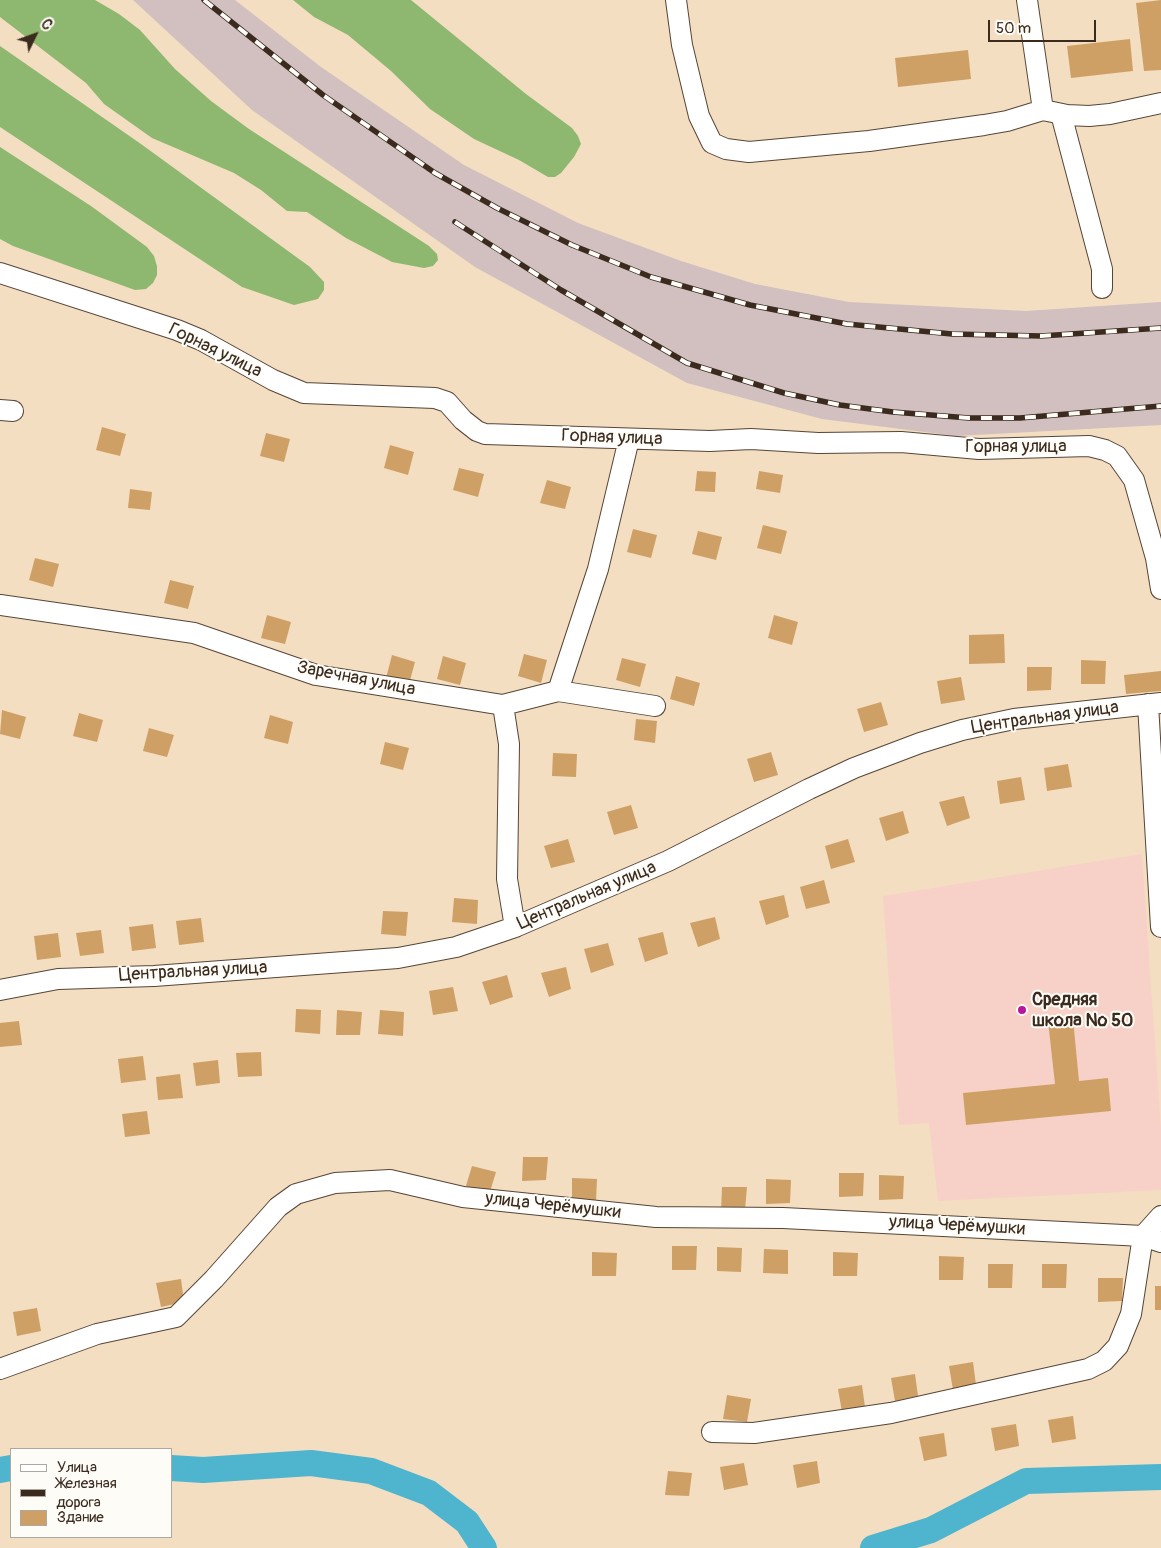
<!DOCTYPE html>
<meta charset="utf-8">
<style>
body{margin:0}
#map{position:relative;width:1161px;height:1548px;overflow:hidden;background:#f3dec1;font-family:Pangolin,sans-serif}
canvas{display:block}
.legend{position:absolute;left:10px;top:1448px;width:162px;height:90px;box-sizing:border-box;background:#fdfcf7;border:1px solid #afa8a0;margin:0;padding:6px 9px;list-style:none;font-size:15px;color:#3b2a1e}
.legend li{display:flex;align-items:center;gap:10px;height:25px}
.legend b{width:25px;border:1px solid #afa8a0}
.north{position:absolute;left:10px;top:10px;width:50px;height:50px;-webkit-text-stroke:4px #fdfcf7;paint-order:stroke;rotate:48deg;font-size:14px;font-weight:700;line-height:20px;text-align:center;color:#3b2a1e}
.north::after{content:'';display:block;margin:auto;width:18px;height:22px;background:#3b2a1e;clip-path:polygon(50% 0,100% 100%,50% 72%,0 100%)}
.scale{position:absolute;left:988px;top:20px;width:108px;height:22px;box-sizing:border-box;border:2px solid #3b2a1e;border-top:0;padding-left:6px;font-size:15px;line-height:18px;white-space:nowrap;color:#3b2a1e;-webkit-text-stroke:4px #fdfcf7;paint-order:stroke}
</style>
<div id="map">
<canvas width="1161" height="1548"></canvas>
<ul class="legend">
<li><b style="height:6px;background:#fff"></b>Улица</li>
<li><b style="height:6px;background:#3b2a1e"></b>Железная дорога</li>
<li><b style="height:14px;background:#cfa065"></b>Здание</li>
</ul>
<div class="north">С</div>
<div class="scale">50 m</div>
</div>
<script>
const ctx = document.querySelector('canvas').getContext('2d');
ctx.lineJoin = 'round';
function fillPath(path, color) { ctx.fillStyle = color; ctx.fill(path, 'evenodd'); }
const toPath = rows => new Path2D(rows.map(r => 'M' + r).join(''));
function strokePath(path, color, width, dash) { ctx.strokeStyle = color; ctx.lineWidth = width; ctx.lineCap = dash ? 'butt' : 'round'; ctx.setLineDash(dash || []); ctx.stroke(path); }
function label(font, color, halo, rows, align = 'center') {
  ctx.font = font + ' Pangolin,sans-serif'; ctx.lineWidth = 4; ctx.setLineDash([]); ctx.textBaseline = 'middle'; ctx.strokeStyle = halo; ctx.fillStyle = color; for (const [text, x, y, turn = 0] of rows) {
    ctx.save(); ctx.translate(x, y); ctx.rotate((+turn || 0) * Math.PI / 180); ctx.textAlign = isNaN(turn) ? turn : align; if (halo) ctx.strokeText(text, 0, 0); ctx.fillText(text, 0, 0); ctx.restore();
  }
}
const built = toPath([
 [1142,854,1161,1129,1161,1190,938,1201,929,1123,899,1125,883,896]
]);
const industrial = toPath([
 [133,0,235,0,321,67,464,165,578,223,681,261,755,284,849,302,1026,311,1161,302,1161,425,956,436,822,419,687,383,475,267,252,110]
]);
const forest = toPath([
 [0,0,95,0,119,14,140,30,175,69,211,101,249,129,429,246,437,254,438,260,433,266,424,268,392,262,346,238,307,212,287,211,261,190,234,173,152,138,104,104,86,83,0,17],
 [293,0,411,0,526,94,572,128,578,136,581,144,574,157,561,173,555,177,548,177,519,160,474,139,430,109,391,71,348,35,314,17],
 [0,46,141,144,310,267,324,282,324,290,318,299,294,305,242,287,0,127],
 [0,147,91,206,147,247,154,256,157,266,157,275,153,283,146,289,135,290,13,246,0,239]
]);
const river = toPath([
 [171,1468,203,1470,311,1463,371,1471,429,1493,467,1522,484,1548],
 [0,1470,11,1468],
 [873,1548,931,1530,1026,1481,1161,1477]
]);
const building = toPath([
 [1161,0,1161,70,1144,71,1136,3],
 [1130,39,1133,71,1071,78,1067,46],
 [968,50,971,79,898,87,895,58],
 [102,427,126,434,120,456,96,450],
 [266,433,290,439,284,462,260,456],
 [390,445,414,452,408,475,384,468],
 [459,468,484,474,478,497,453,490],
 [697,471,716,472,715,492,695,491],
 [759,471,783,475,780,493,756,489],
 [547,480,571,487,565,509,540,503],
 [130,489,152,492,150,510,128,508],
 [763,525,787,531,781,554,757,548],
 [633,529,657,535,651,558,627,552],
 [698,531,722,537,716,560,692,554],
 [35,558,59,564,53,587,29,580],
 [170,580,194,586,188,609,164,603],
 [267,615,291,622,285,644,261,638],
 [774,615,798,622,792,645,768,638],
 [1004,634,1005,663,969,664,969,635],
 [524,654,547,660,541,683,518,676],
 [392,655,415,662,409,684,386,678],
 [443,656,466,663,460,685,437,679],
 [622,658,646,664,640,687,616,680],
 [1081,660,1106,661,1105,684,1081,684],
 [1027,667,1052,667,1051,690,1027,691],
 [1161,671,1161,691,1126,694,1124,675],
 [676,676,700,683,694,706,670,699],
 [961,677,965,700,941,704,937,681],
 [881,702,888,725,864,732,857,709],
 [2,710,26,717,20,739,0,734],
 [79,713,103,720,97,742,73,736],
 [270,715,293,722,288,744,264,738],
 [636,719,657,721,655,743,634,740],
 [149,728,174,735,167,757,143,751],
 [385,742,409,748,403,770,380,764],
 [771,752,778,775,754,782,747,759],
 [553,753,577,754,576,777,552,776],
 [1068,764,1072,787,1047,791,1044,768],
 [1021,777,1025,800,1000,804,997,781],
 [964,796,970,818,947,826,939,802],
 [631,805,638,828,614,835,607,812],
 [903,811,909,833,886,841,879,818],
 [568,839,575,862,551,868,544,846],
 [848,839,855,862,831,869,825,846],
 [824,880,830,903,806,909,800,887],
 [784,895,789,917,766,925,759,901],
 [454,898,478,900,477,924,452,922],
 [383,911,408,912,406,936,381,934],
 [715,917,720,939,698,947,690,923],
 [201,918,204,942,179,945,176,921],
 [153,924,156,948,132,951,129,927],
 [101,930,104,953,80,956,76,933],
 [663,932,668,954,645,962,638,938],
 [58,933,61,957,37,960,34,936],
 [608,943,614,965,591,973,584,949],
 [566,967,571,989,549,997,541,973],
 [507,975,513,997,490,1005,482,982],
 [453,987,458,1011,433,1015,429,991],
 [296,1009,321,1010,320,1034,295,1032],
 [337,1010,362,1012,360,1035,336,1035],
 [380,1010,404,1012,403,1036,378,1034],
 [1073,1019,1079,1081,1108,1078,1111,1111,966,1125,963,1093,1055,1084,1048,1021],
 [19,1021,22,1045,0,1047,0,1023],
 [261,1052,262,1076,238,1077,236,1053],
 [143,1056,146,1080,121,1083,118,1059],
 [218,1060,220,1083,196,1086,193,1063],
 [180,1074,183,1098,158,1100,156,1077],
 [147,1111,150,1134,125,1137,122,1114],
 [523,1157,548,1157,546,1180,522,1181],
 [472,1166,496,1172,489,1195,465,1189],
 [839,1173,864,1173,863,1196,839,1197],
 [879,1175,904,1176,903,1199,879,1200],
 [572,1178,597,1179,596,1202,572,1202],
 [766,1179,791,1180,790,1203,766,1204],
 [722,1187,747,1187,745,1210,721,1211],
 [672,1246,697,1246,696,1270,672,1270],
 [717,1247,742,1248,741,1272,717,1271],
 [764,1249,788,1250,788,1274,763,1273],
 [592,1252,617,1253,616,1276,592,1276],
 [833,1252,858,1253,857,1276,833,1276],
 [939,1256,964,1257,963,1280,939,1280],
 [988,1264,1013,1264,1012,1288,988,1288],
 [1042,1264,1067,1264,1066,1288,1042,1288],
 [1098,1278,1123,1278,1122,1301,1098,1302],
 [181,1279,184,1302,161,1307,156,1283],
 [1155,1286,1161,1286,1161,1310,1155,1310],
 [37,1308,41,1331,17,1336,13,1312],
 [973,1362,976,1385,953,1390,949,1366],
 [915,1374,918,1396,895,1401,891,1378],
 [862,1385,865,1407,842,1412,838,1389],
 [727,1395,751,1399,747,1422,723,1419],
 [1073,1416,1076,1439,1052,1443,1048,1420],
 [1016,1424,1019,1446,995,1451,991,1428],
 [944,1433,947,1456,924,1461,919,1437],
 [817,1461,820,1483,797,1488,793,1465],
 [744,1463,748,1485,724,1490,720,1467],
 [668,1471,692,1473,689,1496,665,1495]
]);
const minor = toPath([
 [676,0,682,45,699,116,712,143,726,149,749,152,869,141,984,125,1007,121,1043,110,1067,115,1089,116,1110,114,1161,103],
 [1027,0,1043,110],
 [1061,114,1102,269,1102,288],
 [0,273,177,330,201,340,273,380,304,393,435,398,447,402,463,420,477,431,485,434,710,441,751,439,818,443,901,442,979,449,1089,446,1105,450,1117,456,1134,480,1156,558,1161,589],
 [0,410,13,411],
 [0,605,194,633,316,675,503,705,558,691,655,706],
 [558,691,598,569,629,439],
 [1148,704,1161,927],
 [503,705,509,744,507,879,515,927],
 [0,990,58,979,154,976,398,958,456,947,515,927,668,861,809,789,854,768,920,743,962,730,1014,719,1161,703],
 [0,1369,97,1334,176,1317,214,1279,278,1207,296,1194,335,1183,390,1180,463,1197,656,1217,783,1218,1143,1236,1161,1216],
 [712,1432,754,1433,891,1413,1088,1369,1104,1361,1118,1346,1131,1314,1143,1236,1161,1242]
]);
const rail = toPath([
 [204,0,323,95,435,173,497,208,572,245,651,277,750,305,847,324,952,334,1041,336,1161,328],
 [455,222,561,290,687,363,784,393,840,405,893,412,969,418,1020,418,1161,406]
]);
const markers = [
 [1022,1010,5,"#b5179e"]
];
const streetNames = [
 ["Горная улица",215,351,26],
 ["Горная улица",612,438,2],
 ["Горная улица",1016,447],
 ["Заречная улица",356,679,11],
 ["Центральная улица",1045,718,-8],
 ["Центральная улица",587,896,-23],
 ["Центральная улица",193,972,-3],
 ["улица Черёмушки",553,1206,6],
 ["улица Черёмушки",957,1226,3]
];
const poiNames = [
 ["Средняя",1032,1000],
 ["школа № 50",1032,1021]
];
fillPath(built, '#f7d1c7');
fillPath(industrial, '#d2bfc0');
fillPath(forest, '#8eb86f');
strokePath(river, '#4fb4ce', 26);
fillPath(building, '#cfa065');
strokePath(minor, '#574536', 22);
strokePath(minor, '#fff', 20);
strokePath(rail, '#3b2a1e', 5.5);
strokePath(rail, '#fdfcf7', 4, [11]);
for (const [x, y, r, color] of markers) { const dot = new Path2D(); dot.arc(x, y, r, 0, 2 * Math.PI); ctx.fillStyle = color; ctx.fill(dot); strokePath(dot, '#fdfcf7', 2); }
label('18px', '#3b2a1e', '#fdfcf7', streetNames);
label('bold 18px', '#3b2a1e', '#fdfcf7', poiNames, 'left');
</script>
